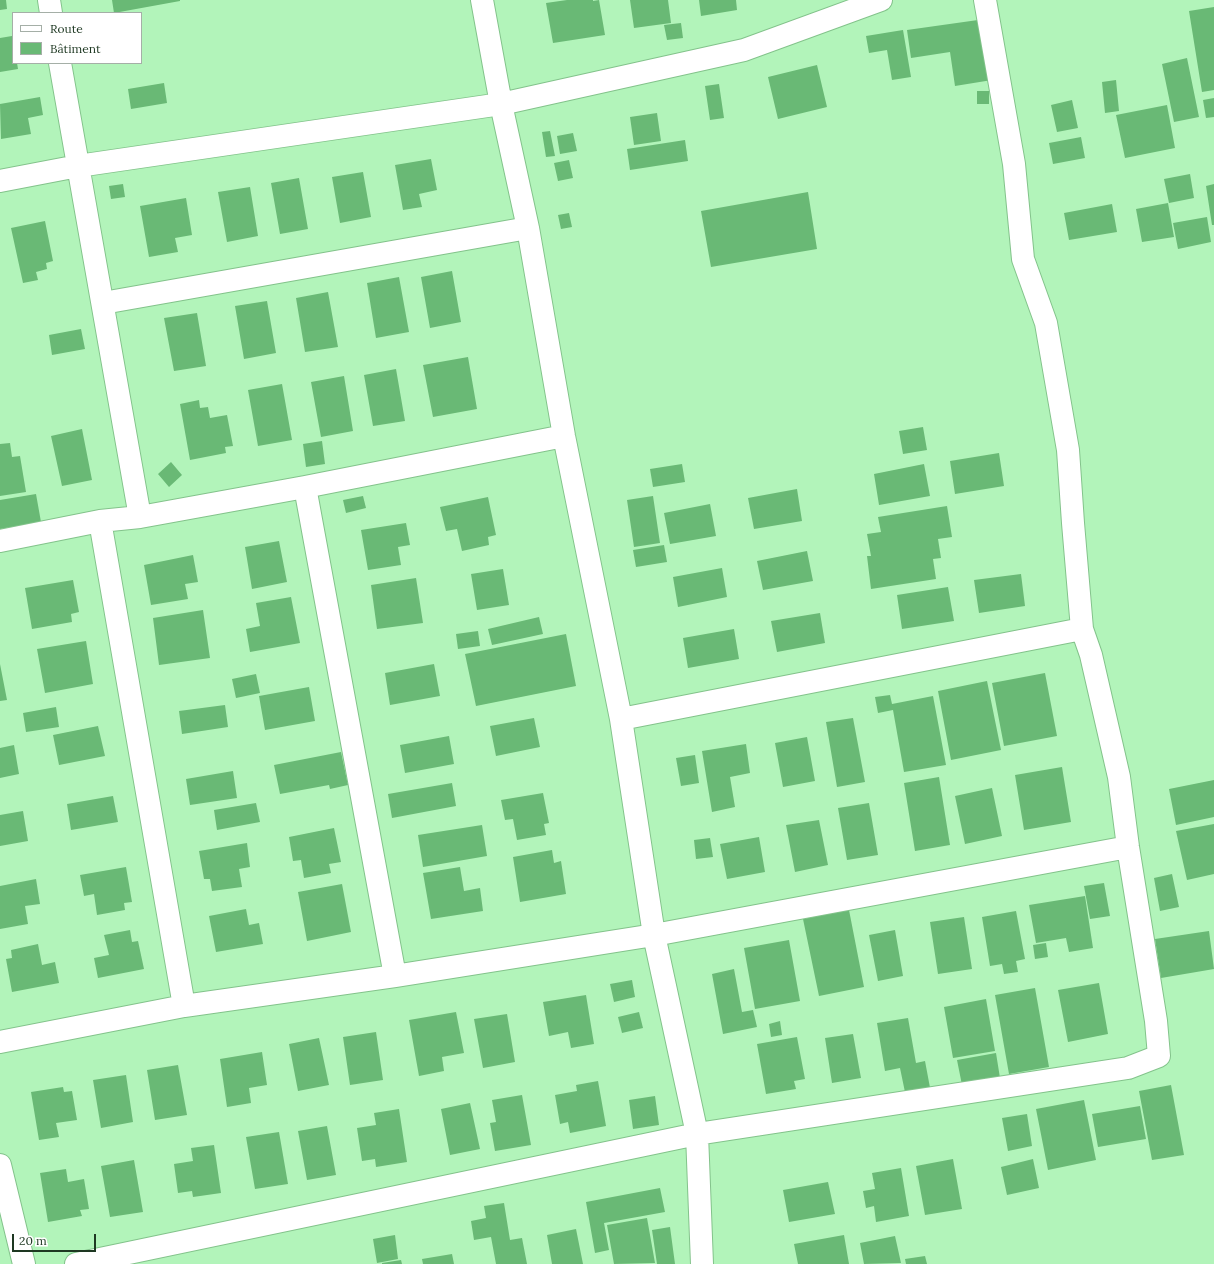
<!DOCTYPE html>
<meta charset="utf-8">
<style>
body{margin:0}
#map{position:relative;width:1214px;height:1264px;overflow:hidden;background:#b2f4ba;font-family:Lora,serif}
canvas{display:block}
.legend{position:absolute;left:12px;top:12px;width:130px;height:52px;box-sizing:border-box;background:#fff;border:1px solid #a5afa7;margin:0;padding:5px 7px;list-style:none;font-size:12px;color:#1e3822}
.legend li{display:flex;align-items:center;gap:8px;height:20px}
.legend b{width:20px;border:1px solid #a5afa7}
.scale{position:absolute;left:12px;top:1234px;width:84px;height:18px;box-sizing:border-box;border:2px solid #1e3822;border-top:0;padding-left:5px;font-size:12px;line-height:14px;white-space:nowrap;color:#1e3822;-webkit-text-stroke:3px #fff;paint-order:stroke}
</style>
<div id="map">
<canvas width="1214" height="1264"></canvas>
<ul class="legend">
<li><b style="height:5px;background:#fff"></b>Route</li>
<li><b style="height:11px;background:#69b975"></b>Bâtiment</li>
</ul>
<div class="scale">20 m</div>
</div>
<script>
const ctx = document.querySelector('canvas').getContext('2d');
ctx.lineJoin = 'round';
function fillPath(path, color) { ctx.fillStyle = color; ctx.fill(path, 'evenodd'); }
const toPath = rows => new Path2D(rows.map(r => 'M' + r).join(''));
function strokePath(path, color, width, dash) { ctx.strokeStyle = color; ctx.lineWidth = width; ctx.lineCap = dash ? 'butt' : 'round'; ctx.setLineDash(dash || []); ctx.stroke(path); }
const building = toPath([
 [0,0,6,0,7,9,0,10],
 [112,0,180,0,180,1,114,13],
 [567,0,593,0,593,1,599,0,605,35,553,43,546,3],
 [630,0,668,0,671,23,634,28],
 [699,0,736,0,737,10,701,16],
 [1214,7,1214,90,1202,92,1189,11],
 [978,20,982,47,987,47,992,80,955,86,950,52,911,58,907,30],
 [681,23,683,38,667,40,664,25],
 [903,30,911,77,892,80,887,50,869,53,866,36],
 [12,36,13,63,17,63,18,69,0,72,0,38],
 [1187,58,1199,117,1174,122,1162,64],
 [817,65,827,107,778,119,768,77],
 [1116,80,1119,111,1105,113,1102,82],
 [164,83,167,103,131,109,128,89],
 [719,84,724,118,710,120,705,86],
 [977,91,989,91,989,104,977,104],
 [40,97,43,115,28,118,31,134,1,139,0,104],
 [1214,98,1214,117,1206,118,1203,100],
 [1072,100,1078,128,1057,132,1051,105],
 [1167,105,1175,148,1125,158,1116,115],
 [657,113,661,141,634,145,630,117],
 [550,131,555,156,546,157,542,132],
 [573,133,577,151,560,154,557,136],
 [1081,137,1085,158,1053,164,1049,143],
 [685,140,688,161,630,170,627,149],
 [431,159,437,190,419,194,422,207,403,210,395,165],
 [569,160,573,178,558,181,554,163],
 [363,172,371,217,340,223,332,177],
 [1190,174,1194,198,1169,203,1164,179],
 [299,178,308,229,280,234,271,183],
 [123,184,125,197,111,199,109,186],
 [1214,184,1214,225,1212,225,1206,186],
 [250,187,258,236,227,242,218,192],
 [808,192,817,249,711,267,701,211],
 [186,198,192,235,175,238,178,252,149,257,140,206],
 [1168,203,1174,237,1142,242,1136,209],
 [1112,204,1117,232,1069,240,1064,213],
 [569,213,572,227,561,229,558,215],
 [1207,217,1211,242,1178,249,1173,223],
 [45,221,53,261,46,263,47,269,36,272,38,280,23,283,11,228],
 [452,271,461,322,430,328,421,277],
 [399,277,409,332,376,338,367,283],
 [328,292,338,347,305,352,296,298],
 [267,301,276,353,244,359,235,306],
 [197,313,206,366,174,371,164,318],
 [81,329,85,349,52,355,49,335],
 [468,357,477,409,433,417,423,365],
 [396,369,405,421,373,426,364,375],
 [344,376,353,431,321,437,311,382],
 [282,384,292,440,258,446,248,390],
 [199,400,200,408,208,407,210,418,227,415,233,446,225,447,226,453,190,460,180,404],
 [923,427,927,450,903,454,899,431],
 [82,429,92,480,62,486,51,436],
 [322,441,325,464,306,467,303,444],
 [10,443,12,457,20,456,26,492,0,496,0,444],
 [999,453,1004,486,955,494,950,461],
 [171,462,182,475,169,487,158,474],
 [682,464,685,482,653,487,650,469],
 [924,464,930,496,879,505,874,474],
 [797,489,802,521,754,529,748,498],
 [36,494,41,522,0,529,0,500],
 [363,496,366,508,346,513,343,500],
 [653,496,660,543,634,547,627,500],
 [488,497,496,535,488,537,489,545,462,551,457,529,446,531,440,507],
 [710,504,716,536,670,544,664,513],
 [947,506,952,537,938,539,941,558,933,559,936,579,871,589,867,556,871,556,867,534,881,532,878,517],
 [406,523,410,545,398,547,401,565,368,570,361,530],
 [279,541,287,582,252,589,245,547],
 [664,545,667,562,636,567,633,550],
 [807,551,813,581,763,590,757,561],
 [193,555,198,582,185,584,188,599,151,605,144,565],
 [722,568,727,597,678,607,673,577],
 [503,569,509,605,477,610,471,574],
 [1021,574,1025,606,979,613,974,580],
 [416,578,423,623,377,629,371,585],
 [73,580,79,612,71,614,72,622,32,629,25,588],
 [948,587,954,621,902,629,897,595],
 [291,597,300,643,250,652,246,629,260,626,256,603],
 [203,610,210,658,159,665,153,618],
 [820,613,825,643,777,652,771,621],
 [539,617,543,634,492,645,488,629],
 [734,629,739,659,688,668,683,638],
 [478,631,480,646,458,649,456,634],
 [566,634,576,686,476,706,465,654],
 [86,641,93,684,45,693,37,649],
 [0,664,7,700,0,701],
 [434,664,440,696,390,705,385,673],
 [1045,673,1057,736,1004,746,992,683],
 [256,674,260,693,236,698,232,679],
 [987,681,1001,750,951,760,938,691],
 [309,687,315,721,265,730,259,696],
 [890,695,892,704,933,696,946,765,904,772,893,710,878,713,875,697],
 [225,705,228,727,182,734,179,711],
 [56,707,59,727,26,732,23,713],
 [534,718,540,747,496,756,490,726],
 [853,718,865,782,837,787,826,722],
 [98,726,105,756,59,765,53,735],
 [449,736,454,764,405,773,400,745],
 [807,737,815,781,783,787,775,743],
 [746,744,750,773,730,777,735,807,712,812,702,751],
 [14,745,19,774,0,778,0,748],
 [341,752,348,785,330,789,329,785,280,794,274,765],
 [695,755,699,783,681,786,676,758],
 [1062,767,1071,822,1024,830,1015,775],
 [233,771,237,798,190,805,186,779],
 [939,777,950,845,915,851,904,783],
 [1214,780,1214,817,1176,825,1169,789],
 [452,783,456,806,392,818,388,794],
 [992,788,1002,836,965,844,955,796],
 [543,793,549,823,544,824,546,835,517,840,513,819,505,820,501,800],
 [113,796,118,822,71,830,67,804],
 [256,803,260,822,217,830,214,810],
 [869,803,878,855,847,860,838,808],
 [23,811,28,841,0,846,0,815],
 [819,820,828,865,795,872,786,825],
 [1214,824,1214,874,1187,880,1176,831],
 [482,825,487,856,423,867,418,835],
 [334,828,341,862,329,864,331,873,304,878,301,860,293,861,289,837],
 [759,837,765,872,727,879,720,844],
 [710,838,713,857,696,859,694,840],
 [247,843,250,867,239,869,242,887,212,891,210,879,204,879,199,851],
 [552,850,554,863,561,861,566,894,520,902,513,857],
 [126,867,132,902,124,903,125,910,97,915,94,894,84,896,80,875],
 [460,867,464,891,480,888,483,911,431,919,423,873],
 [1172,874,1179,907,1160,911,1154,878],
 [36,879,40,904,25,906,28,924,0,929,0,886],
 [1104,883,1110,916,1090,919,1084,886],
 [342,884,351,932,307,941,298,892],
 [1085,896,1093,948,1069,952,1066,938,1036,943,1029,905],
 [246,909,249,925,259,923,263,944,216,952,209,916],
 [849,910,864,987,819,996,803,919],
 [1016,911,1025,959,1016,961,1018,972,1004,974,1002,964,990,966,982,917],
 [964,917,972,969,938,974,930,922],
 [130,930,132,942,138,941,144,969,98,978,94,958,109,955,104,935],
 [895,930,903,976,878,981,869,935],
 [1209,931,1214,969,1161,978,1155,939],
 [789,940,800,1001,755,1009,744,948],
 [1046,943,1048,957,1035,959,1033,945],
 [38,944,42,965,55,962,59,983,12,992,6,959,12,958,11,950],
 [734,969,742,1012,753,1010,757,1027,723,1034,712,974],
 [632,980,635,997,614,1002,610,984],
 [1099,983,1108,1034,1068,1042,1058,990],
 [1035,988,1049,1067,1009,1074,995,995],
 [586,995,594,1044,571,1048,568,1032,549,1036,543,1002],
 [986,999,995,1051,953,1058,944,1007],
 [456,1012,464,1053,442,1057,444,1071,419,1076,409,1020],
 [639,1012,643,1028,622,1033,618,1017],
 [507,1014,515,1062,483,1068,474,1019],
 [908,1018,916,1063,925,1061,931,1093,906,1097,900,1068,885,1071,877,1023],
 [780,1021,782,1035,771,1037,769,1024],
 [376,1032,383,1080,350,1085,343,1037],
 [853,1034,861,1078,832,1083,825,1038],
 [797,1037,805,1079,794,1081,796,1089,766,1094,757,1044],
 [319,1038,329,1085,298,1091,289,1044],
 [262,1052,267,1085,249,1088,251,1103,227,1107,220,1059],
 [996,1053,1000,1078,962,1085,957,1060],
 [178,1065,187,1115,155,1120,147,1070],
 [126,1075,133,1122,101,1128,93,1080],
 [598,1081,606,1126,570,1133,568,1122,560,1124,555,1095,577,1091,576,1085],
 [1171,1085,1184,1155,1152,1160,1139,1091],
 [63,1087,64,1092,72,1091,77,1120,56,1123,59,1137,39,1140,31,1092],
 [522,1095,531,1145,495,1151,490,1123,496,1122,492,1100],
 [655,1096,659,1125,633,1129,629,1100],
 [1084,1100,1096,1160,1048,1170,1036,1109],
 [470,1103,480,1149,450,1155,441,1109],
 [1140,1106,1146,1139,1098,1147,1092,1114],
 [399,1109,407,1162,376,1167,375,1159,362,1161,357,1128,376,1125,374,1113],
 [1027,1114,1032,1146,1008,1151,1002,1118],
 [327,1126,336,1175,307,1180,298,1131],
 [279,1132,288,1184,255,1189,246,1137],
 [214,1145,221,1193,193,1197,192,1191,178,1193,174,1164,193,1161,191,1148],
 [953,1159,962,1209,925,1215,916,1166],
 [1033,1159,1039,1188,1007,1195,1001,1167],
 [134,1160,143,1212,110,1217,101,1166],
 [901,1168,909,1216,876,1222,874,1206,866,1208,863,1191,875,1189,872,1173],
 [66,1169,68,1182,84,1179,89,1209,80,1210,82,1216,48,1222,40,1173],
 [828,1182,835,1214,789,1222,783,1190],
 [660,1188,665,1212,604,1223,609,1250,595,1253,586,1202],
 [504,1203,510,1240,522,1238,527,1264,496,1264,491,1237,474,1240,471,1221,486,1218,484,1206],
 [647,1218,655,1263,614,1264,607,1225],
 [670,1227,675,1264,657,1264,652,1230],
 [576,1229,583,1264,552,1264,547,1235],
 [395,1235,398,1259,377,1263,373,1239],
 [844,1235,849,1264,798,1264,794,1244],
 [895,1236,901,1263,864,1264,860,1243],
 [452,1254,454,1264,423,1264,422,1259],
 [925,1256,927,1264,906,1264,905,1259],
 [401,1260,402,1264,382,1264,382,1263]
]);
const minor = toPath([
 [49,0,51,13],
 [482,0,501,104,528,228,564,436,621,719,654,935,697,1134,702,1264],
 [60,63,140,517],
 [0,181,78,166,501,104,744,50,881,0],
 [103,303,528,228],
 [305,487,395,976],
 [100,521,184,1006],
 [0,541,100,521,140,517,305,487,564,436],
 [621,719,1082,629],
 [0,1042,184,1006,395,976,654,935,1128,847],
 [0,1165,24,1264],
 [76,1264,697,1134,1128,1068,1159,1056,1156,1021,1128,847,1119,777,1091,655,1082,629,1073,523,1068,450,1046,323,1023,259,1014,164,985,0]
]);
fillPath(building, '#69b975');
strokePath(minor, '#83c38b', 24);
strokePath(minor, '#fff', 22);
</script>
